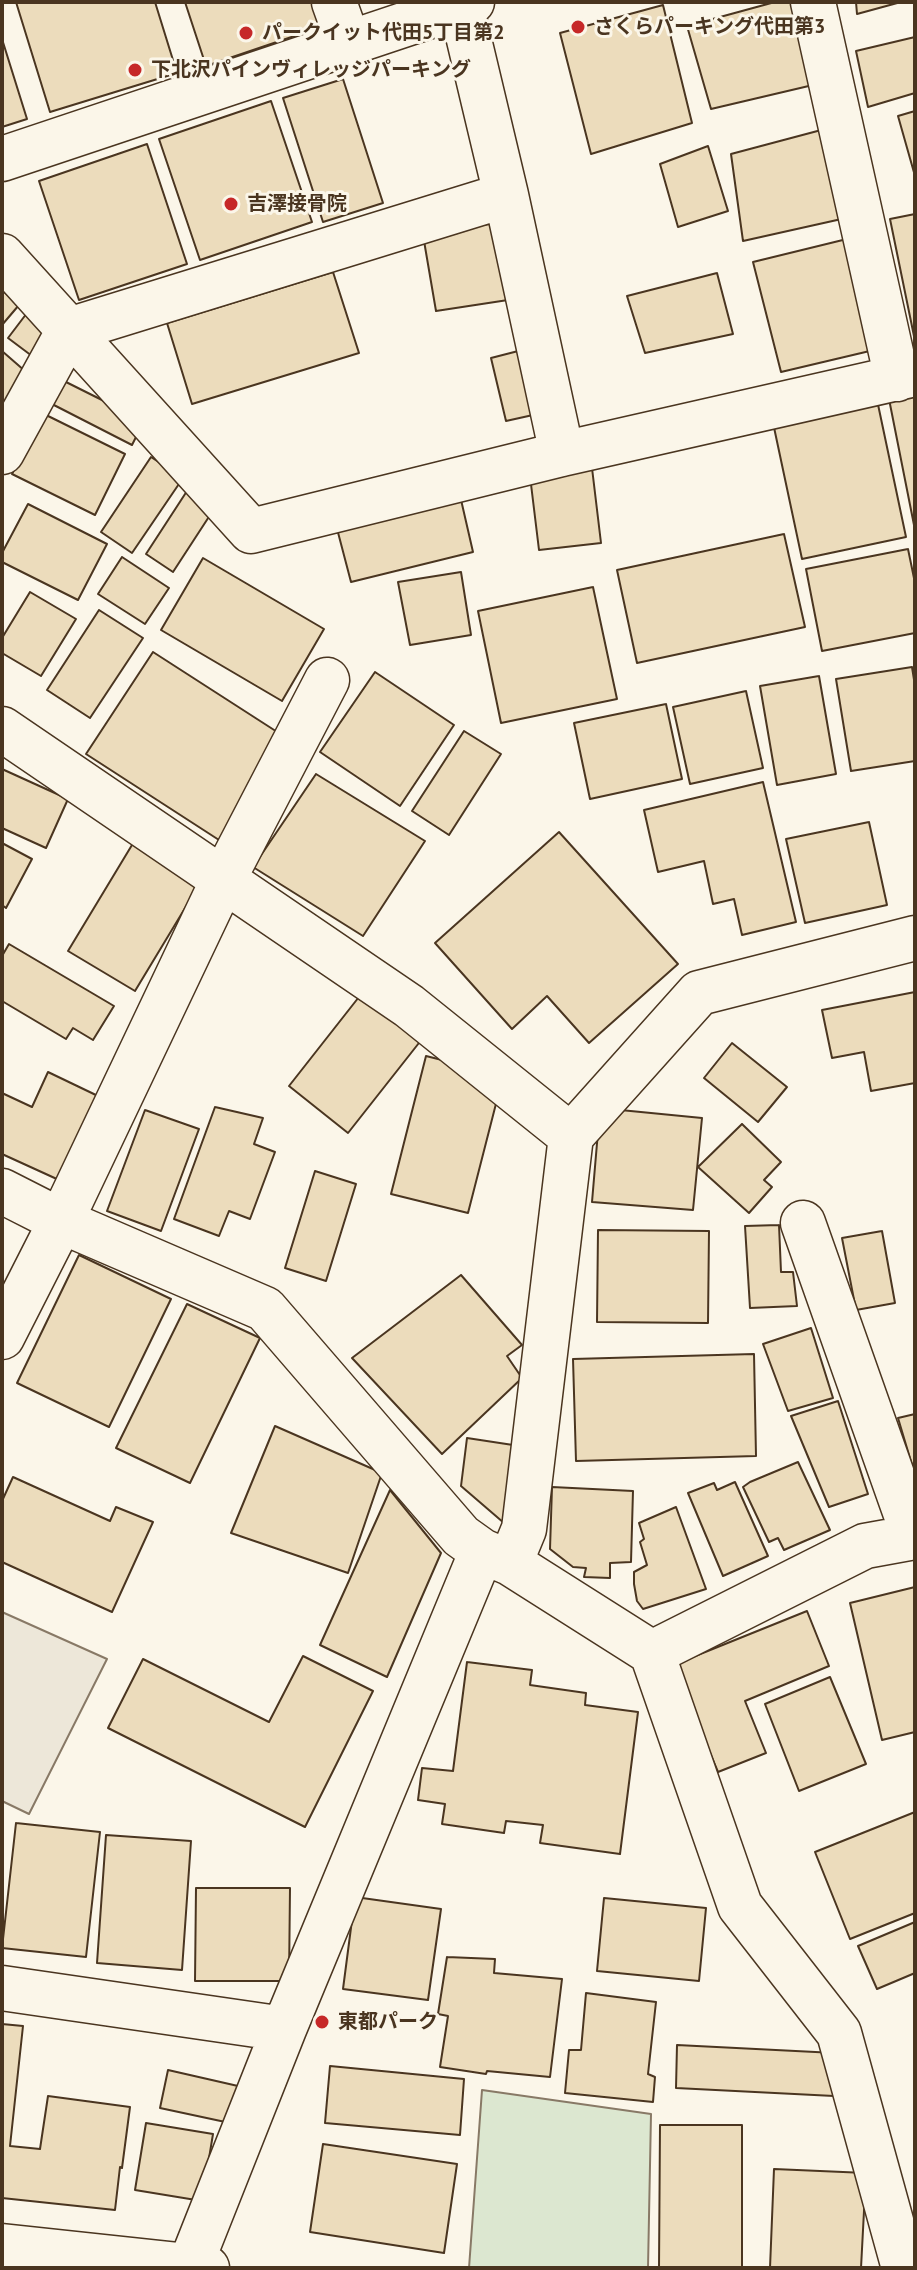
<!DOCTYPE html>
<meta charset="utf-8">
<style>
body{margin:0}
#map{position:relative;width:917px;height:2270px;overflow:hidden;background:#fbf6e9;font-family:"PT Sans",sans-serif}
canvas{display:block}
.frame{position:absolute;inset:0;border:4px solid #4a3520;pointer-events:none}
</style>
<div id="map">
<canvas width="917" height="2270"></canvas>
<div class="frame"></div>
</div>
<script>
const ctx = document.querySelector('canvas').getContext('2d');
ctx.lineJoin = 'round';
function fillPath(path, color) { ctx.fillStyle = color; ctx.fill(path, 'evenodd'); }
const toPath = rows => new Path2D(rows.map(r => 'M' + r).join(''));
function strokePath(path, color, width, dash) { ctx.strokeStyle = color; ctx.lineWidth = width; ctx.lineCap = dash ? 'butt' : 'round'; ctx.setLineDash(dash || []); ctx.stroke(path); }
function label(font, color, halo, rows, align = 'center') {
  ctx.font = font + ' "PT Sans","Noto Sans JP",sans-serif'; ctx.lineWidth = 6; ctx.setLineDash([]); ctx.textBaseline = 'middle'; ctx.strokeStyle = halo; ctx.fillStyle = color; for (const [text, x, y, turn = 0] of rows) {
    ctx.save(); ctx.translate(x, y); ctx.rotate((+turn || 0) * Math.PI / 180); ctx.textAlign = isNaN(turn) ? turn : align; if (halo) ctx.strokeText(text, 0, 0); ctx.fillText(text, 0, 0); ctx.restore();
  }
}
const green = toPath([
 [482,2090,651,2114,648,2268,469,2268,482,2090]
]);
const parking = toPath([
 [2,1612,107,1659,29,1814,2,1801,2,1612]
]);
const building = toPath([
 [16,2,155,2,177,73,50,112,16,2],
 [185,2,312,2,321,27,206,66,185,2],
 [775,2,796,2,813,85,711,109,687,26,775,2],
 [856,2,901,2,857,14,856,2],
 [663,5,692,123,591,154,560,33,663,5],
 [915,37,915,93,868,107,856,51,915,37],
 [2,39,27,119,2,127,2,39],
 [343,79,383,203,323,222,283,98,343,79],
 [271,101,312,222,200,260,159,139,271,101],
 [915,111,915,176,898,116,915,111],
 [825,129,846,218,743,241,731,154,825,129],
 [147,144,187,264,79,300,39,181,147,144],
 [708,146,728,211,678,227,660,164,708,146],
 [915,214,915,341,890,219,915,214],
 [495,223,508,300,436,311,423,235,495,223],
 [851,238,874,350,781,372,753,262,851,238],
 [333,272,359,353,192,404,167,323,333,272],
 [717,273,733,334,645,353,627,296,717,273],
 [2,290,19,305,2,325,2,290],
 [30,309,61,332,40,362,8,338,30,309],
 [526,349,542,413,506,421,491,358,526,349],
 [2,351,33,378,5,409,2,406,2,351],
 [60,379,144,421,132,445,48,402,60,379],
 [915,389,915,530,888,394,915,389],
 [876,395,906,537,802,559,772,418,876,395],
 [42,413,125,454,95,515,12,474,42,413],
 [151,457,183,478,132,553,101,532,151,457],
 [592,468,601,543,539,550,530,476,592,468],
 [187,491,214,509,173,572,146,554,187,491],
 [459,491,473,552,351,582,335,521,459,491],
 [28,504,107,544,78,600,2,562,2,553,28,504],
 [784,534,805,627,637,663,617,570,784,534],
 [908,549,915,583,915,633,822,651,806,569,908,549],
 [122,557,169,588,145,624,98,594,122,557],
 [203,558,324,629,282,701,161,630,203,558],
 [461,572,471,635,410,645,398,582,461,572],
 [593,587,617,699,501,723,478,611,593,587],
 [30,592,76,619,41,676,2,653,2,638,30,592],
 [99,610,143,638,90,718,47,690,99,610],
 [153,652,285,737,219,840,86,754,153,652],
 [912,667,915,686,915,761,851,771,836,679,912,667],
 [375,672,454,725,400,806,320,752,375,672],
 [819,676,836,774,777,785,760,686,819,676],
 [746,691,763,768,690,784,673,707,746,691],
 [666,704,682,779,590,799,574,723,666,704],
 [464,731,501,754,449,835,412,811,464,731],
 [2,769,68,799,46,848,2,828,2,769],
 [316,774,425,841,363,936,253,867,316,774],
 [763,782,796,922,742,935,734,899,713,904,704,861,658,872,644,810,763,782],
 [869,822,887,905,805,923,786,839,869,822],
 [559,832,678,964,589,1043,547,996,512,1029,435,943,559,832],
 [135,840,202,880,135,991,68,951,135,840],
 [2,843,32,859,6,908,2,905,2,843],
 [9,944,114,1006,93,1040,73,1028,66,1039,2,1001,2,956,9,944],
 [366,988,426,1034,348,1133,289,1086,366,988],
 [915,992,915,1083,871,1091,864,1052,832,1058,822,1010,915,992],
 [732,1043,787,1087,758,1122,704,1078,732,1043],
 [426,1056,466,1066,499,1092,468,1213,391,1194,426,1056],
 [48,1072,98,1096,59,1180,2,1154,2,1093,32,1107,48,1072],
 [215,1107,263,1118,254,1144,275,1152,250,1219,229,1211,219,1236,174,1219,215,1107],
 [600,1108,702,1118,693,1210,592,1202,600,1108],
 [145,1110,199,1129,161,1231,107,1211,145,1110],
 [742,1124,781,1162,764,1180,772,1187,749,1213,698,1167,742,1124],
 [315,1171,356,1184,326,1281,285,1268,315,1171],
 [779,1225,781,1272,793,1272,797,1306,750,1308,745,1226,779,1225],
 [598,1230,709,1231,708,1323,597,1322,598,1230],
 [882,1231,895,1303,856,1310,842,1238,882,1231],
 [79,1255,171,1299,109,1427,17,1383,79,1255],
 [461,1275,522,1345,507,1356,522,1378,442,1454,352,1358,461,1275],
 [187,1304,260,1338,190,1483,116,1448,187,1304],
 [811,1328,833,1398,788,1411,763,1344,811,1328],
 [754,1354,756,1456,576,1461,573,1359,754,1354],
 [838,1401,868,1494,829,1507,791,1416,838,1401],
 [915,1414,915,1475,898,1418,915,1414],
 [275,1426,382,1473,348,1573,231,1533,275,1426],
 [467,1438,513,1445,504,1523,461,1486,467,1438],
 [798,1462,830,1530,784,1550,778,1538,769,1542,743,1487,750,1482,798,1462],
 [13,1477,110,1521,116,1507,153,1522,112,1612,2,1562,2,1501,13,1477],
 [735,1482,768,1556,723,1576,688,1493,714,1483,717,1490,735,1482],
 [552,1487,633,1491,631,1562,610,1563,610,1578,584,1577,586,1568,573,1567,550,1549,552,1487],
 [390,1490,441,1553,387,1677,320,1645,390,1490],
 [676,1507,706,1589,643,1609,637,1601,634,1584,634,1572,647,1565,640,1542,644,1539,639,1523,676,1507],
 [915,1587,915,1732,882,1740,850,1603,915,1587],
 [807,1611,829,1666,745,1701,766,1753,718,1772,673,1665,807,1611],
 [303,1656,373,1691,305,1827,108,1728,143,1659,269,1722,303,1656],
 [467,1662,532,1670,530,1685,586,1693,585,1705,638,1712,620,1854,540,1843,543,1825,506,1821,504,1833,442,1824,445,1804,418,1800,422,1768,453,1771,467,1662],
 [830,1677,866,1764,799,1791,765,1704,830,1677],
 [915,1812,915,1913,850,1939,815,1852,915,1812],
 [16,1823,100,1832,86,1957,2,1948,16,1823],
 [106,1835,191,1841,182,1970,97,1963,106,1835],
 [196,1888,290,1888,289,1981,195,1981,196,1888],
 [355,1897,441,1909,428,2000,343,1989,355,1897],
 [604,1898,706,1908,699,1981,597,1971,604,1898],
 [915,1922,915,1973,877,1989,858,1946,915,1922],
 [447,1957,495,1959,494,1973,562,1979,550,2077,487,2071,486,2074,440,2067,448,2016,438,2014,447,1957],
 [586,1993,656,2002,648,2074,655,2077,653,2102,565,2093,569,2050,581,2050,586,1993],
 [2,2024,23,2026,10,2146,40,2149,48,2096,130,2107,122,2168,120,2167,115,2210,2,2198,2,2024],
 [677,2045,835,2053,834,2096,676,2088,677,2045],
 [330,2066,464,2079,460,2135,325,2123,330,2066],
 [168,2070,238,2086,230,2123,160,2108,168,2070],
 [146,2123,213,2134,202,2201,135,2190,146,2123],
 [660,2125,742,2125,742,2268,659,2268,660,2125],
 [323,2144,457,2164,444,2253,310,2232,323,2144],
 [774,2169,866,2173,861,2268,770,2268,774,2169]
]);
const minor = toPath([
 [334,2,349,44],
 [813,2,897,379],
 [461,6,506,195,562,454],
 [2,159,472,2],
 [2,256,251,531,562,454,915,374],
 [2,452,69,330,506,195],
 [2,729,409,1006,571,1136,524,1529,510,1563],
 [571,1136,699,993,915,938],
 [2,1191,61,1221,265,1309,461,1536,482,1551,510,1563,652,1653,740,1906,839,2033,904,2268],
 [803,1223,914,1537],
 [2,1337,61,1221,224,878,327,680],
 [652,1653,865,1546,915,1537],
 [2,1988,284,2029],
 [2,2246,207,2268],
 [190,2266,284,2029,482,1551]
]);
const markers = [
 [578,27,8,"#c62828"],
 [246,33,8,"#c62828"],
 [135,70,8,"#c62828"],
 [231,204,8,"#c62828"],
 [322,2022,8,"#c62828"]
];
const poiNames = [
 ["さくらパーキング代田第3",594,27],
 ["パークイット代田5丁目第2",262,33],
 ["下北沢パインヴィレッジパーキング",151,70],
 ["吉澤接骨院",247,204],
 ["東都パーク",338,2022]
];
fillPath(green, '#dce7d0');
strokePath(green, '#887966', 2);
fillPath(parking, '#ede7d9');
strokePath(parking, '#887966', 2);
fillPath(building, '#ecdcbc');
strokePath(building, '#4a3520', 2);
strokePath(minor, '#4a3520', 47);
strokePath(minor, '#fbf6e9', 44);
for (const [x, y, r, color] of markers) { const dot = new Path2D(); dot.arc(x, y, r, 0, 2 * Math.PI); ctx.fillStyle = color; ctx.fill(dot); strokePath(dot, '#fbf6e9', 3); }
label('bold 20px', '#4a3520', '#fbf6e9', poiNames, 'left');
</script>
